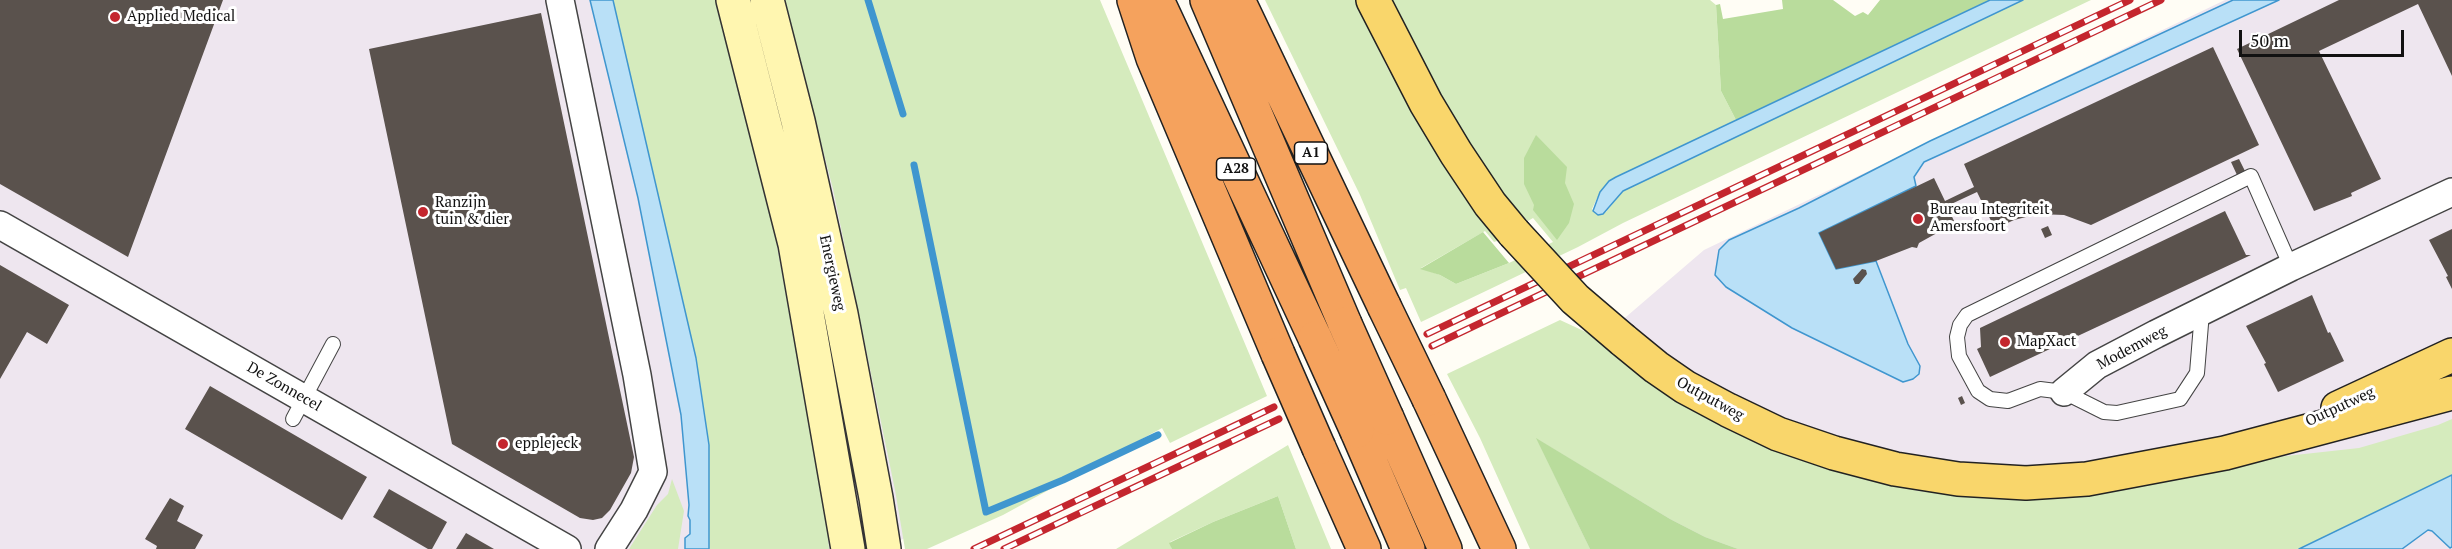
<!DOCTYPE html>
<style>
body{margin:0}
#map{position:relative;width:2452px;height:549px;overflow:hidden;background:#fffdf5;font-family:"PT Serif",serif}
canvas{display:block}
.scale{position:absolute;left:2239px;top:30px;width:165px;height:27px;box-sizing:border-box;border:3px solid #111;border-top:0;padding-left:8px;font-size:18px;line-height:21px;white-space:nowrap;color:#111;-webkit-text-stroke:4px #fff;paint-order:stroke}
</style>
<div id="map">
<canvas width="2452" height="549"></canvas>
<div class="scale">50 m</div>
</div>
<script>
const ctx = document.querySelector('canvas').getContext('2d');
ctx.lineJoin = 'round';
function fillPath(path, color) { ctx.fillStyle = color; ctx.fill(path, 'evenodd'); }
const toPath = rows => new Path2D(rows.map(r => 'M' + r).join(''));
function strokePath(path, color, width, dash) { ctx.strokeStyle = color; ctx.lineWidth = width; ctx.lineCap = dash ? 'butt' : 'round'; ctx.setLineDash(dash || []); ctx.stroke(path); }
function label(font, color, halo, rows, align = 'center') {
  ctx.font = font + ' "PT Serif",serif'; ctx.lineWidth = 6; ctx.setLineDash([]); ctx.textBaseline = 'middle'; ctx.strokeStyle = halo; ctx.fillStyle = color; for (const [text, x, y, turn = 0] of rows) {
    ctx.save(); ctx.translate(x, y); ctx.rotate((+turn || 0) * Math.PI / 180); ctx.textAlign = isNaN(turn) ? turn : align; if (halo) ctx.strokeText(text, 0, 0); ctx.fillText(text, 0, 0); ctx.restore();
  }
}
const industrial = toPath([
 [0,0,1036,0,1209,391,882,549,0,549],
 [2225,0,2452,0,2452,549,1567,549,1514,413,1704,250]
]);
const green = toPath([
 [613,0,717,0,736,70,774,229,827,523,829,549,709,549,709,445,696,358],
 [784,0,1100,0,1267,396,1170,443,1162,428,1003,515,927,549,905,549,895,490,833,189],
 [1265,0,1355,0,1387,67,1444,163,1500,240,1494,242,1485,231,1421,268,1440,275,1456,284,1509,263,1553,242,1533,218,1528,221,1501,197,1488,179,1385,0,1710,0,1716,5,1721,91,1736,120,1612,179,1597,198,1592,209,1596,214,1606,212,1623,191,2023,0,2091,0,1623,223,1578,247,1421,322,1406,288,1400,290,1360,195],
 [1560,320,1586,332,1627,362,1823,466,1918,491,2004,497,2061,497,2135,485,2250,460,2359,448,2438,425,2452,419,2452,475,2299,549,1738,549,1705,537,1670,519,1537,439,1590,549,1530,549,1480,438,1447,374],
 [1288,445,1331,549,1296,549,1278,496,1213,522,1170,542,1172,549,1116,549],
 [672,479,684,511,678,549,629,549,657,505,668,494]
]);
const forest = toPath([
 [1782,0,1833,0,1855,16,1863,12,1868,15,1880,0,1990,0,1736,120,1721,91,1716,5,1720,4,1723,19,1783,9],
 [1536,135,1567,167,1565,183,1574,204,1569,223,1557,240,1533,210,1534,205,1524,184,1524,158],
 [1483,232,1509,263,1456,284,1440,275,1420,269],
 [1536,438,1670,519,1705,537,1738,549,1590,549],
 [1278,496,1296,549,1172,549,1169,543,1213,522]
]);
const water = toPath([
 [590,0,613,0,696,358,709,445,709,549,685,549,685,538,690,534,690,520,688,516,689,505,681,415,638,198,590,0],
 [1990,0,2023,0,1623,191,1603,214,1598,215,1593,211,1600,192,1609,181,1616,177,1990,0],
 [2233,0,2279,0,1924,162,1914,177,1916,186,1819,233,1836,269,1876,261,1908,344,1920,366,1919,374,1913,379,1903,382,1792,328,1726,287,1715,275,1719,250,1729,240,1799,208,1930,141,2233,0],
 [2452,475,2452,547,2450,548,2432,531,2428,530,2402,549,2299,549,2452,475]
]);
const stream = toPath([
 [868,0,903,114],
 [914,165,986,512,1063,480,1158,435]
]);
const building = toPath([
 [0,0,223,0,128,257,0,184],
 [2339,0,2452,0,2452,76,2418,4,2319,51,2381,179,2351,193,2352,196,2314,211,2237,49],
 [541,13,634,457,631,473,610,510,602,518,593,520,580,518,452,444,369,49],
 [2213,47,2259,145,2091,225,2064,215,2038,214,2014,220,1995,229,1977,192,1947,206,1955,223,1919,243,1917,248,1912,247,1876,261,1836,269,1819,233,1934,178,1945,201,1974,187,1964,164],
 [2239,159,2245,171,2237,175,2231,162],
 [2225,211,2246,255,2251,255,1990,377,1977,349,1981,347,1980,328],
 [2048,226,2052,235,2045,238,2041,229],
 [2452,229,2452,289,2446,277,2448,276,2429,240],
 [0,265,69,305,47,344,27,332,0,379],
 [1862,269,1866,270,1867,274,1859,284,1855,284,1853,279],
 [2312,295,2328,333,2330,332,2344,361,2278,392,2264,364,2266,363,2246,326],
 [210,386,367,477,342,520,185,429],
 [1962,396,1965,403,1961,405,1958,398],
 [389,489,447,522,432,549,428,549,373,517],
 [170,498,184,506,177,521,203,535,195,549,156,549,157,546,145,539],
 [466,533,494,549,456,549]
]);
const lane = toPath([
 [2202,312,2197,373,2180,399,2117,413,2104,412,2064,392,2040,389,2008,401,1990,399,1978,391,1959,356,1957,337,1960,325,1967,315,2251,176,2291,267],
 [293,419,333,344]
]);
const street = toPath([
 [560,0,637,375,653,472,634,510,609,549],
 [0,225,567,549],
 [2064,392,2097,365,2156,334,2291,267,2452,192]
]);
const secondary = toPath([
 [733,0,795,244,848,549],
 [767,0,798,121,841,314,876,498,884,549]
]);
const primary = toPath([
 [1373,0,1426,103,1456,153,1490,204,1514,233],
 [1623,340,1656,367,1685,387,1728,410,1778,434,1834,453,1895,469,1958,479,2026,483,2087,479,2225,453,2452,393],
 [2338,408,2452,355]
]);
const highway = toPath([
 [1134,0,1153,58,1278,354],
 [1157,0,1315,338],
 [1207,0,1345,324],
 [1238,0,1384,306],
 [1429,399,1499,549],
 [1387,418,1445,549],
 [1357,431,1408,549],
 [1319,448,1364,549]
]);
const rail = toPath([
 [1427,334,2130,0],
 [1432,346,2161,0],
 [974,549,1274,407],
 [1004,549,1279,419]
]);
const primaryBridge = toPath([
 [1514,233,1575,299,1623,340]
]);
const highwayBridge = toPath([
 [1384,306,1429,399],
 [1345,324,1387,418],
 [1315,338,1357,431],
 [1278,354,1319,448]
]);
const markers = [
 [115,17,6,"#c4262e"],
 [423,212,6,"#c4262e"],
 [1918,219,6,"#c4262e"],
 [2005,342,6,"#c4262e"],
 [503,444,6,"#c4262e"]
];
const shields = [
 [1311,153,33],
 [1236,169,39]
];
const shieldNames = [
 ["A1",1311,153],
 ["A28",1236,169]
];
const poiNames = [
 ["Applied Medical",127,17],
 ["Ranzijn",435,203],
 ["tuin & dier",435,220],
 ["Bureau Integriteit",1930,210],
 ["Amersfoort",1930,227],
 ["MapXact",2017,342],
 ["epplejeck",515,444]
];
const streetNames = [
 ["Energieweg",832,273,78],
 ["Modemweg",2132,348,-28],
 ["De Zonnecel",284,387,30],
 ["Outputweg",1710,399,29],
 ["Outputweg",2340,407,-25]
];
fillPath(industrial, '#eee6ef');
fillPath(green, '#d5ebbd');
fillPath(forest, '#b9dc9c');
fillPath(water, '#b9e0f7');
strokePath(water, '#3f96cf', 1.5);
strokePath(stream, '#3f96cf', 7);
fillPath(building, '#5a524d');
strokePath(lane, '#444', 16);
strokePath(street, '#444', 30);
strokePath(secondary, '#333', 36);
strokePath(primary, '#222', 36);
strokePath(highway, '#222', 36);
strokePath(lane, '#fff', 14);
strokePath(street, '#fff', 27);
strokePath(secondary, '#fff6b0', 33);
strokePath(primary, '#f9d66b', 33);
strokePath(highway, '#f5a25d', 33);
strokePath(rail, '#c4262e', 7);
strokePath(rail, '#fff', 4.5, [14]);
strokePath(primaryBridge, '#222', 36, []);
strokePath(highwayBridge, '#222', 36, []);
strokePath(primaryBridge, '#f9d66b', 33);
strokePath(highwayBridge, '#f5a25d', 33);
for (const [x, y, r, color] of markers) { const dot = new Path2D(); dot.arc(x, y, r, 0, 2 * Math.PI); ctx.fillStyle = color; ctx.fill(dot); strokePath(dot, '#fff', 2); }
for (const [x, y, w] of shields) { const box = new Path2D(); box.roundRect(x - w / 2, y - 11, w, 22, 4.5); ctx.fillStyle = '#fff'; ctx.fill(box); strokePath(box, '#111', 1.5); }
label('bold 14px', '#111', null, shieldNames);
label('15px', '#111', '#fff', poiNames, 'left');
label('15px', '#111', '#fff', streetNames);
</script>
